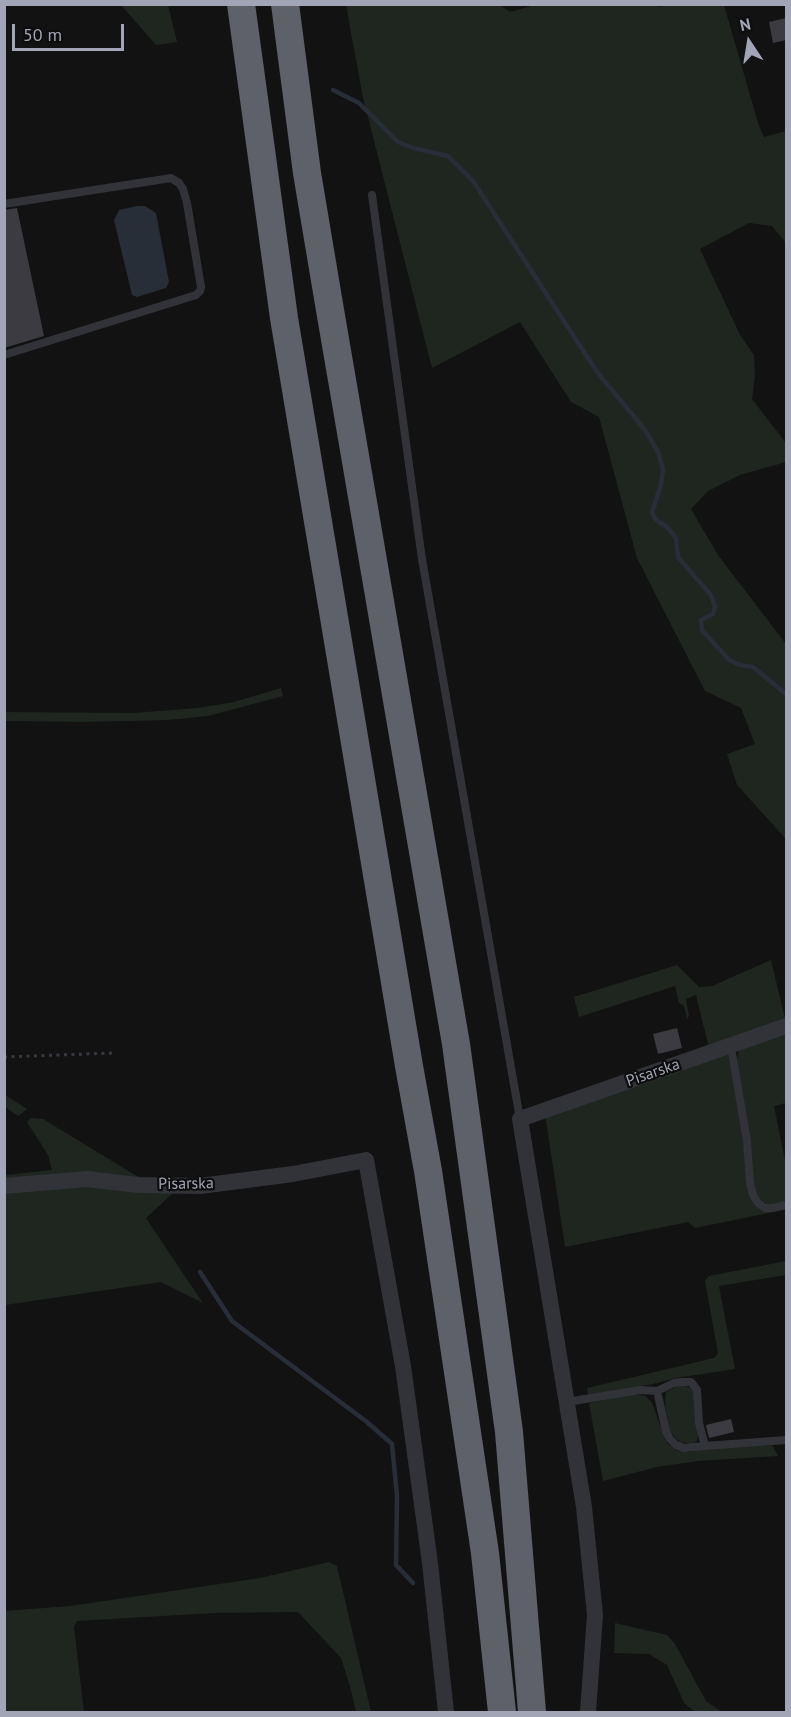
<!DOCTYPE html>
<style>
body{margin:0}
#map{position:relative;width:791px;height:1717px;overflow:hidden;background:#121213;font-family:"PT Sans",sans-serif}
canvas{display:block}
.frame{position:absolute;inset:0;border:6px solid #a2a5b5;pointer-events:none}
.north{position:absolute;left:719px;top:12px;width:60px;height:60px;-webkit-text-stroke:4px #0d0d0e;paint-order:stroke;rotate:348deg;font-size:16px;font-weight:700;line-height:24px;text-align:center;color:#a2a5b5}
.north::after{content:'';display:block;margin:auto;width:21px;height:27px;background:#a2a5b5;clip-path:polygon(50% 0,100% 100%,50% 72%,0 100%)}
.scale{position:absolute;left:12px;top:24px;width:112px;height:27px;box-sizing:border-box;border:3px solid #a2a5b5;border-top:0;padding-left:8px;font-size:18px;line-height:21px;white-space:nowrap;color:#a2a5b5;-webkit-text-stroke:4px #0d0d0e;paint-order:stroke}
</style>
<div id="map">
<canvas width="791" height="1717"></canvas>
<div class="frame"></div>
<div class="north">N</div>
<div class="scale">50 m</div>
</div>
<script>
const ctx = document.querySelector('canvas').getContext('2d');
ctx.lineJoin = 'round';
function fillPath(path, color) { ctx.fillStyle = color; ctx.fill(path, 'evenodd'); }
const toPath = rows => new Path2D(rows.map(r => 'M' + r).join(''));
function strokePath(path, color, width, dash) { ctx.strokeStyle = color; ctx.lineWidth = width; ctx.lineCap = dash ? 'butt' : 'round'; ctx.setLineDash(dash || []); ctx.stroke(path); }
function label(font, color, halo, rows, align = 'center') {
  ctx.font = font + ' "PT Sans",sans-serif'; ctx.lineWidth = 4.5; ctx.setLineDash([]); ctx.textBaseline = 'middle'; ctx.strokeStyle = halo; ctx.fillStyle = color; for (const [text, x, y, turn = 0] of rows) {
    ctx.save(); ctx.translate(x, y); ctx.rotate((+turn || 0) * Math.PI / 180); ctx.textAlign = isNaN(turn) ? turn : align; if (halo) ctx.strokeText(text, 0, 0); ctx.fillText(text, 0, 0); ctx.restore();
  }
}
const green = toPath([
 [121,5,168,5,177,42,156,45],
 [500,5,510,12,538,4,658,4,660,7,668,4,724,5,759,126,764,137,786,131,786,243,772,226,749,223,700,249,740,335,754,355,755,376,752,399,786,443,786,462,740,475,708,491,691,509,718,555,786,644,786,839,737,785,727,754,755,744,741,708,705,691,637,558,599,417,571,402,520,322,432,368,363,98,346,5],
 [281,688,283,696,208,716,168,720,85,722,5,721,5,712,133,713,198,708,234,702],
 [771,960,786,1023,709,1048,696,995,686,999,689,1016,687,1019,684,1006,679,1003,675,986,579,1017,574,997,677,965,699,987,712,986],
 [786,1031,786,1103,774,1106,786,1166,786,1202,769,1205,758,1199,753,1184,737,1060,739,1050],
 [728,1053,743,1137,747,1184,764,1210,774,1212,695,1228,688,1222,565,1247,545,1114],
 [5,1095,27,1109,18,1116,5,1107],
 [31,1118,43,1119,145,1181,5,1183,5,1175,52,1170,48,1155,27,1122],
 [92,1184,173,1193,146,1218,203,1303,161,1282,5,1305,5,1190],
 [786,1261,786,1275,719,1286,735,1369,676,1378,653,1384,588,1395,587,1388,714,1358,718,1353,705,1281,709,1276],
 [678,1386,685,1386,692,1388,696,1395,698,1438,696,1442,692,1444,680,1442,675,1438,670,1430,666,1412,665,1400,666,1392],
 [633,1394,646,1396,652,1403,667,1443,676,1450,689,1452,715,1448,772,1445,778,1456,698,1461,657,1467,603,1481,589,1403],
 [329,1562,337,1566,371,1712,356,1712,351,1690,341,1658,298,1612,214,1613,77,1621,74,1627,84,1712,5,1712,5,1611,70,1606,260,1578],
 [615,1623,667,1635,675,1644,706,1701,722,1712,695,1712,684,1703,667,1665,649,1654,614,1653]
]);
const water = toPath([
 [137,206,145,206,156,213,169,282,166,288,137,297,132,295,114,220,119,210]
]);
const stream = toPath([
 [333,90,359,103,398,142,413,148,448,156,473,181,597,372,645,430,658,452,663,469,661,485,652,512,656,520,667,527,676,538,678,557,711,595,715,607,713,614,701,620,702,630,729,660,740,665,753,667,786,694],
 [200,1272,232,1321,367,1422,392,1444,397,1496,396,1565,413,1583]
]);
const building = toPath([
 [786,18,786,40,773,43,769,22],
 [17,208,44,336,4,348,4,210],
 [677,1028,682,1048,658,1054,653,1034],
 [731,1419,734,1432,709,1438,706,1425]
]);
const path = toPath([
 [4,1057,113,1053]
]);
const service = toPath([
 [372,195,422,559,520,1119],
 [4,204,171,178,179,183,183,189,187,203,201,287,200,291,196,295,4,355],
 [731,1047,747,1141,750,1183,753,1195,758,1203,765,1208,773,1208,786,1205],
 [657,1391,666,1431,670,1439,676,1445,684,1448,705,1446],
 [567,1402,640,1390,657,1391,674,1383,682,1382,691,1382,697,1390,699,1423,705,1446,786,1440]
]);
const minor = toPath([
 [4,1186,87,1179,138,1185,200,1186,293,1174,366,1160,403,1366,430,1563,446,1712],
 [588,1712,595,1615,584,1507,520,1119,786,1026]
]);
const motorway = toPath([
 [241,4,284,318,409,1066,428,1171,485,1553,502,1712],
 [285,4,307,173,330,310,456,1044,509,1432,532,1712]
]);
const streetNames = [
 ["Pisarska",653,1073,-19],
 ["Pisarska",186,1184,-1]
];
fillPath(green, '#1e261f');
fillPath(water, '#272e38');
strokePath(stream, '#272e38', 4.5);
fillPath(building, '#3c3b41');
strokePath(path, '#383940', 3, [3, 4.5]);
strokePath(service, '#323239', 8);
strokePath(minor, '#323239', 16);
strokePath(motorway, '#5e606a', 28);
label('16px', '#a2a5b5', '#0d0d0e', streetNames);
</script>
